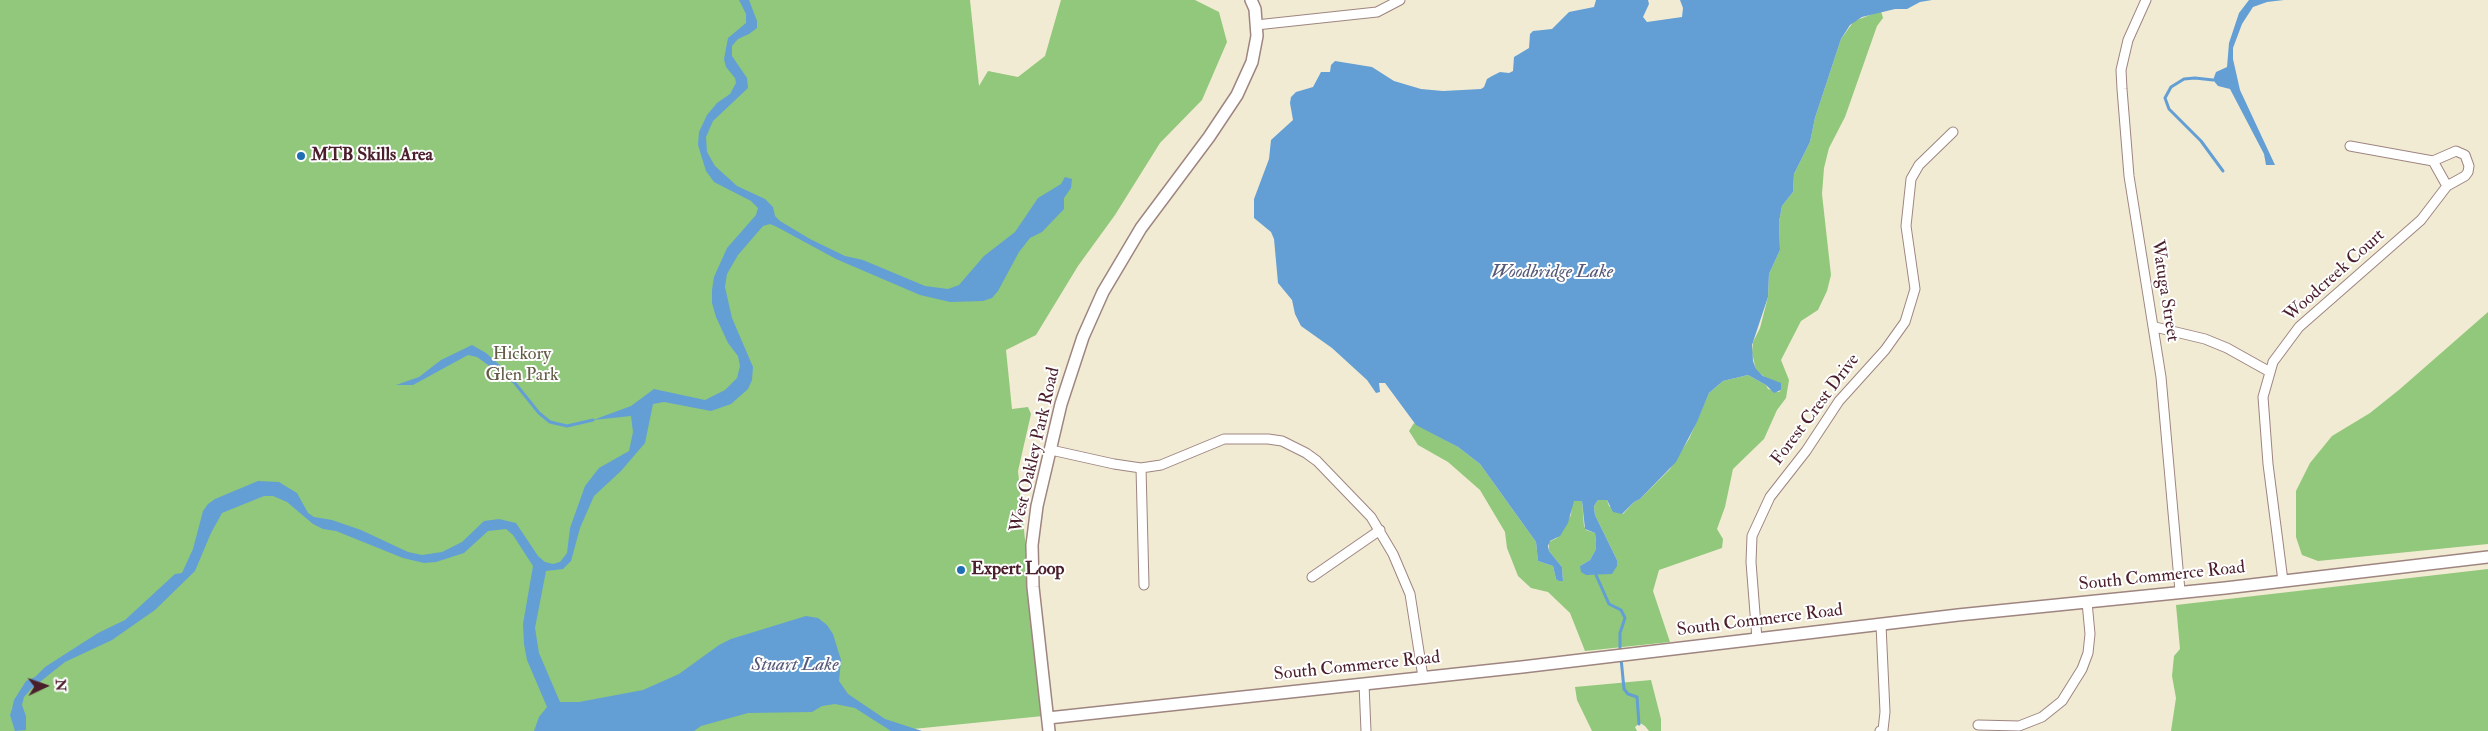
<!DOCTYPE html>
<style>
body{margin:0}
#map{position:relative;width:2488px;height:731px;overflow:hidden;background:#f2ebd4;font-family:"IM FELL Double Pica",serif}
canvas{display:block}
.north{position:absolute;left:20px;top:661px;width:50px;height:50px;-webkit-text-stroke:4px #fff;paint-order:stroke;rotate:87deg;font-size:14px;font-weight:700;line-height:20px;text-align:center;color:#4a1f2b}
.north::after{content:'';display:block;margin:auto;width:18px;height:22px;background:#4a1f2b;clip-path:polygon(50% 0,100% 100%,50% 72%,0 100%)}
</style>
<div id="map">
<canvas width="2488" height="731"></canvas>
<div class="north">N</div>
</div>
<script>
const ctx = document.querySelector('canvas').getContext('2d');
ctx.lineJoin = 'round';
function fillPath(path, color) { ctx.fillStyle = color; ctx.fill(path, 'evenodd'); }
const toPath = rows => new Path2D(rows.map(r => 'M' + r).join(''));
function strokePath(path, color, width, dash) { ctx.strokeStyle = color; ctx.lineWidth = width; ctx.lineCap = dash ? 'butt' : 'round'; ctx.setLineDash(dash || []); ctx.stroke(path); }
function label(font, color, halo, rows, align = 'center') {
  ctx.font = font + ' "IM FELL Double Pica",serif'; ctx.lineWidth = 4; ctx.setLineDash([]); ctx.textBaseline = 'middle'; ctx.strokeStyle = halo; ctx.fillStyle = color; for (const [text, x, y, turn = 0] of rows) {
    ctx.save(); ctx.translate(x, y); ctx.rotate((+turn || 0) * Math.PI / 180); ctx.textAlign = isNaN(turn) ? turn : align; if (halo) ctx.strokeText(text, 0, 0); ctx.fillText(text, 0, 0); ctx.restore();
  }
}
const green = toPath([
 [0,0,970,0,979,86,988,71,1018,77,1045,56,1061,0,1195,0,1219,12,1227,42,1202,100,1160,143,1115,215,1078,266,1036,335,1006,350,1012,409,1028,407,1031,414,1018,471,1043,716,893,731,0,731],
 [1881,11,1883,18,1877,26,1845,117,1829,148,1824,168,1822,194,1831,275,1827,291,1818,310,1801,321,1781,360,1789,380,1786,398,1777,410,1764,439,1733,469,1725,507,1717,529,1723,539,1722,548,1659,570,1653,591,1670,642,1585,651,1570,613,1548,592,1531,588,1518,576,1507,548,1505,532,1480,490,1448,462,1418,445,1409,431,1414,423,1458,447,1480,464,1536,542,1538,561,1553,566,1556,579,1563,581,1562,567,1549,551,1549,542,1557,538,1571,515,1572,502,1576,500,1582,501,1584,526,1586,530,1595,533,1596,542,1596,549,1590,560,1580,566,1617,560,1595,515,1594,506,1598,500,1607,500,1609,506,1623,514,1634,502,1640,499,1670,469,1689,439,1709,393,1723,381,1748,375,1766,385,1768,389,1779,392,1781,390,1756,370,1752,353,1753,342,1760,328,1768,297,1769,274,1780,250,1779,222,1782,206,1793,192,1794,174,1810,142,1815,118,1841,39,1854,21],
 [2488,312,2488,544,2318,561,2302,555,2296,537,2296,491,2310,463,2332,436,2370,413,2400,389],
 [2488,569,2488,731,2171,731,2176,698,2172,676,2174,656,2180,649,2176,605],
 [1651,680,1661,719,1661,731,1649,731,1645,726,1640,723,1635,727,1637,731,1592,731,1577,700,1575,687]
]);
const water = toPath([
 [739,0,749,0,757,21,757,28,749,34,738,39,732,46,732,56,747,78,748,88,713,121,706,137,707,152,715,166,737,186,765,199,773,207,775,216,780,221,810,239,845,256,863,260,925,286,948,289,959,285,984,256,1015,232,1038,198,1061,184,1065,177,1072,179,1071,188,1064,198,1064,209,1042,232,1030,238,1019,252,998,291,992,298,983,301,950,302,920,295,836,259,777,227,770,224,763,226,738,255,727,274,725,287,732,318,753,367,752,380,748,389,731,404,711,411,664,402,653,404,645,443,621,471,594,496,580,528,571,561,563,569,546,571,535,628,539,653,560,702,579,702,643,690,679,674,719,645,731,639,806,616,818,618,827,625,833,634,841,660,839,681,848,694,885,719,922,731,891,731,855,708,835,704,822,706,812,712,748,713,701,726,694,731,534,731,539,717,547,707,527,660,524,644,523,624,533,566,513,535,506,529,488,531,464,553,436,562,424,563,403,558,336,531,323,529,313,524,287,502,273,496,264,496,222,513,211,533,195,571,155,610,112,640,65,662,31,689,24,697,22,705,26,716,26,730,15,731,10,715,12,709,14,700,26,681,35,677,45,667,98,633,125,620,175,574,182,573,193,549,203,511,208,504,215,499,258,481,279,482,287,487,297,493,308,513,314,517,332,520,361,530,408,552,422,555,442,552,462,542,484,521,499,519,516,523,538,556,545,562,553,564,560,562,567,553,570,528,585,486,599,468,629,451,633,432,631,416,593,420,631,406,654,389,705,400,725,390,737,378,740,366,738,356,728,343,716,317,712,303,712,290,714,277,727,248,756,215,758,208,751,201,714,182,706,171,698,145,699,132,707,115,717,103,730,94,736,83,735,78,726,67,724,59,728,38,746,23,746,14],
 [1596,0,1648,0,1649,4,1643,17,1647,22,1682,17,1683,8,1680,0,1932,0,1920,2,1907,9,1895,9,1862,17,1850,25,1841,39,1815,118,1810,142,1794,174,1793,192,1782,206,1779,222,1780,250,1769,274,1768,297,1752,345,1753,361,1756,369,1763,376,1781,383,1781,390,1774,393,1766,385,1748,375,1723,381,1709,393,1697,422,1676,462,1640,499,1634,502,1622,514,1613,512,1607,500,1598,500,1594,506,1595,515,1617,560,1617,566,1612,574,1586,575,1581,572,1580,566,1590,560,1596,549,1596,542,1595,533,1585,529,1582,501,1574,501,1568,523,1560,536,1550,541,1548,546,1549,551,1562,567,1563,581,1559,581,1556,579,1553,566,1538,561,1536,542,1480,464,1458,447,1416,425,1385,383,1379,383,1380,392,1376,393,1367,380,1332,348,1301,326,1295,314,1292,300,1278,283,1274,239,1271,232,1254,218,1254,199,1269,159,1271,140,1293,120,1290,103,1291,97,1296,92,1313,87,1321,72,1330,72,1331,65,1335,61,1372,67,1394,81,1421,89,1443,91,1481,89,1484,87,1487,79,1492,76,1500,72,1509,73,1513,71,1514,57,1529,48,1530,34,1533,31,1552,29,1569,12,1594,7],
 [2249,0,2284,0,2267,2,2253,7,2242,24,2233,48,2233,59,2240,90,2275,165,2266,165,2264,154,2230,89,2218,86,2213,80,2216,72,2227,67,2229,43,2239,13],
 [472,345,486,353,502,367,506,378,477,357,468,355,413,385,396,385,419,377,441,360]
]);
const stream = toPath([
 [2213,80,2195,78,2184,79,2171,87,2165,98,2169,109,2201,141,2223,171],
 [506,378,514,382,539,413,550,422,567,426,593,420],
 [1596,575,1609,604,1621,610,1625,618,1620,633,1620,652],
 [1621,658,1624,689,1628,694,1637,697,1639,724]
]);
const minor = toPath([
 [2146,0,2128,40,2121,70,2122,89,2129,176,2161,377,2180,591],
 [1256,25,1377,12,1400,0],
 [2433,161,2456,151,2465,155,2469,166,2468,172,2465,176,2447,186],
 [2155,327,2205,339,2227,348,2270,372],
 [1051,450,1114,464,1141,468,1161,465,1224,439,1268,439,1282,441,1306,453,1317,461,1371,517,1393,554,1410,594,1423,677],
 [1141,468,1144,585],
 [1312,577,1380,530],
 [2283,581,2268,464,2263,397,2273,362,2299,327,2421,220,2447,186,2433,161,2350,146],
 [1757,639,1751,562,1752,536,1770,497,1806,451,1839,401,1885,350,1905,322,1915,289,1906,226,1911,179,1919,165,1953,132],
 [1364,684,1366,731],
 [1978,725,2019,726,2042,717,2062,701,2082,669,2088,653,2090,634,2087,602],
 [1880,731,1883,730,1885,712,1881,625]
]);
const tertiary = toPath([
 [1048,718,1522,667,1958,615,2225,588,2488,557],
 [1049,731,1033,587,1032,545,1037,506,1061,404,1083,337,1103,292,1141,228,1209,137,1237,95,1252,62,1257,36,1255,9,1251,0]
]);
const markers = [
 [301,156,5,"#1f6fb2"],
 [961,570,5,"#1f6fb2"]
];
const poiNames = [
 ["MTB Skills Area",311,156],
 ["Expert Loop",971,570]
];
const streetNames = [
 ["Woodcreek Court",2335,276,-42],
 ["Watuga Street",2164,291,81],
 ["Forest Crest Drive",1816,410,-53],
 ["West Oakley Park Road",1036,450,-77],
 ["South Commerce Road",2162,577,-6],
 ["South Commerce Road",1760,621,-7],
 ["South Commerce Road",1357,667,-6]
];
const parkNames = [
 ["Hickory",522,355],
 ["Glen Park",522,376]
];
const waterNames = [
 ["Woodbridge Lake",1552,273],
 ["Stuart Lake",795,666]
];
fillPath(green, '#91c87b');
fillPath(water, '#639fd4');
strokePath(stream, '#639fd4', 3);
strokePath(minor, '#9e8580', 11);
strokePath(tertiary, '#9e8580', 14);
strokePath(minor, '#fff', 9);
strokePath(tertiary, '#fff', 11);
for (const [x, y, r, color] of markers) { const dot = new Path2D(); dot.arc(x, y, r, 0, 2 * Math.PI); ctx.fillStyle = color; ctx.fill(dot); strokePath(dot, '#fff', 2); }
label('bold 18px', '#4a1f2b', '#fff', poiNames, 'left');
label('18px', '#4a1f2b', '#fff', streetNames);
label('18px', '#635a47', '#fff', parkNames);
label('italic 19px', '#555977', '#fff', waterNames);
</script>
